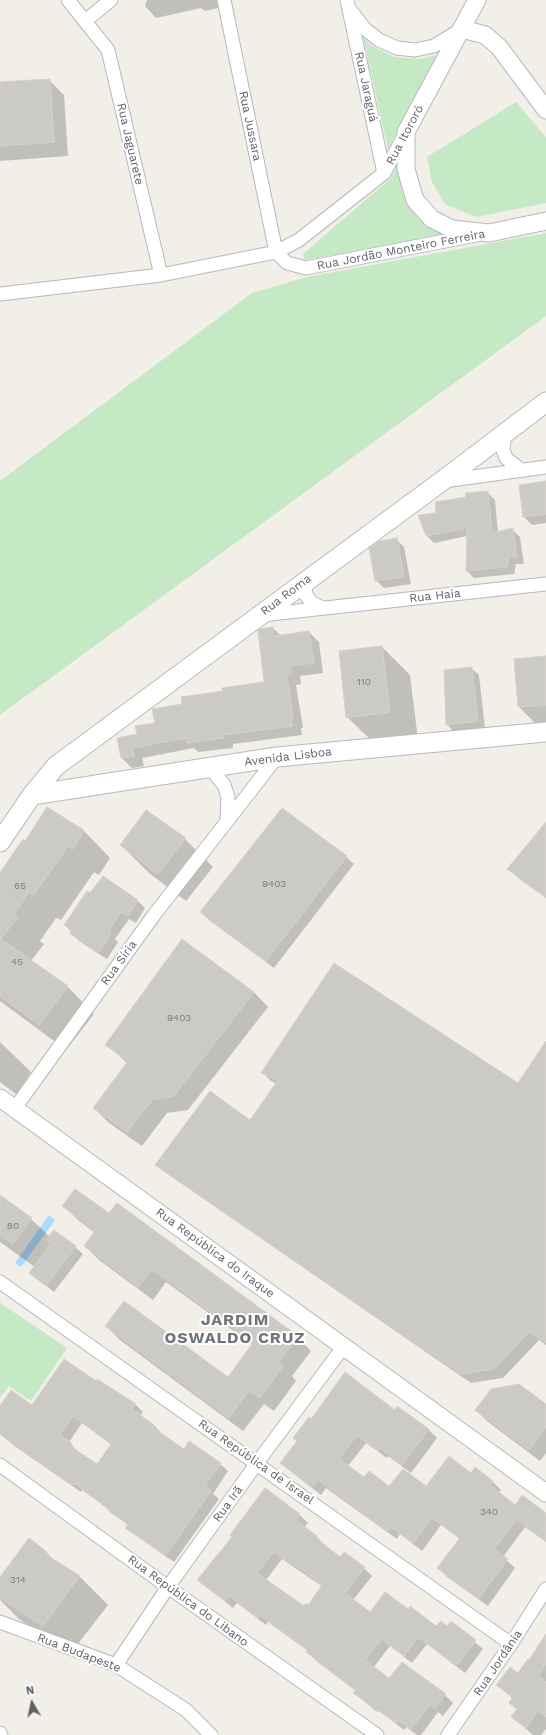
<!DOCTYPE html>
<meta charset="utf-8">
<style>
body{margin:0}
#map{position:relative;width:546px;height:1735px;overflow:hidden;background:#f1efe8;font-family:"Work Sans",sans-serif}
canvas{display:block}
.north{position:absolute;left:12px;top:1683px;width:40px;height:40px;-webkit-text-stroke:3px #fff;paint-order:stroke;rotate:351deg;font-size:11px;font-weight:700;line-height:16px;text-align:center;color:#5f6368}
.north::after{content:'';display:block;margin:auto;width:14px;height:18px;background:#5f6368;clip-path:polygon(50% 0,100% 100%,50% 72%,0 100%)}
</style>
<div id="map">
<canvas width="546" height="1735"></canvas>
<div class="north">N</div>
</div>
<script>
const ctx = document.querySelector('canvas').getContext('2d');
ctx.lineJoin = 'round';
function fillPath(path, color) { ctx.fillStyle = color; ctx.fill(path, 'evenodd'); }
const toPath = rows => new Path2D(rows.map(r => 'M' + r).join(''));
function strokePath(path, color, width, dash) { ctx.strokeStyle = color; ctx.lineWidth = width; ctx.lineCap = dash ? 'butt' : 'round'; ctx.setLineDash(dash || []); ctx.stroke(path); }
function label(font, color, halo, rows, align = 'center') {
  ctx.font = font + ' "Work Sans",sans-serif'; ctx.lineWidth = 4; ctx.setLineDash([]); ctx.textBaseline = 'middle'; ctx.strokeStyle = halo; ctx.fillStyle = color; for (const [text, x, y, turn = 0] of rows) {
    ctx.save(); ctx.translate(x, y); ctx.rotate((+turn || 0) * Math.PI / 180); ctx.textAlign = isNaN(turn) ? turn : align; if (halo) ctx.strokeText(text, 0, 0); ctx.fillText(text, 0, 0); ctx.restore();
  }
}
const green = toPath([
 [363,37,370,45,394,57,420,59,437,55,388,149],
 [516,102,546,137,546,203,476,217,445,204,432,182,427,157],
 [397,166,407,204,427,226,449,234,305,260,303,254,390,179],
 [546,233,546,316,0,715,0,481,252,293,307,277],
 [0,1303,67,1348,31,1401,9,1386,0,1398]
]);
const water = toPath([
 [49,1215,55,1220,21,1267,15,1263]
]);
const shadow = toPath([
 [147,0,217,0,218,8,205,11,201,8,156,18,145,6],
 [49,80,64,95,68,156,0,161,0,83],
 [546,483,546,523,532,525,524,517,520,486],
 [487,492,495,500,498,533,512,529,520,537,524,564,516,564,514,574,474,578,467,571,467,536,434,543,426,535,437,514,467,498],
 [396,539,404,547,411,584,384,588,376,580],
 [273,628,281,636,309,632,319,642,323,673,300,676,301,684,296,685,303,728,301,728,302,735,233,744,233,748,198,752,194,748,142,758,144,766,132,768,122,758,118,739,138,735,183,705,224,692,266,683],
 [382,647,410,675,418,740,376,745,347,717],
 [546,657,546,726,539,727,519,707,515,659],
 [471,668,479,675,485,729,454,732,447,724],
 [47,808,84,831,110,858,99,875,94,872,61,920,56,918,40,941,44,944,31,961,68,987,94,1014,66,1050,0,1001,0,882],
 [282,809,346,857,354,864,274,968,209,920,201,912],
 [147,811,185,839,213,867,186,901,149,873,121,845],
 [546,824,546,898,518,878,509,869],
 [91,894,137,900,145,908,136,923,129,919,115,939,118,942,107,959,79,941,65,925],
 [254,992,268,1007,188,1110,167,1113,142,1146,109,1123,94,1108,128,1064,107,1044],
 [0,1042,31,1072,17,1095,0,1082],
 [546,1043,546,1345,539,1340,503,1378,471,1383,166,1173,157,1165,251,1121,277,1084,271,1081,262,1072,518,1084],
 [0,1196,31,1219,50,1237,75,1247,83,1254,54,1292,30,1273,35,1267,0,1242],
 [64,1206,109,1215,297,1337,311,1351,292,1376,296,1381,274,1411,264,1404,243,1431,120,1340,106,1326,228,1379,253,1345,166,1282,153,1300,99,1260,85,1246,95,1233,78,1220],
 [96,1382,135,1404,143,1412,140,1416,154,1425,161,1433,161,1434,184,1450,220,1464,228,1471,213,1494,219,1499,174,1562,135,1535,127,1528,129,1525,110,1512,102,1504,82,1490,81,1492,16,1447,0,1434,0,1408,32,1406],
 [82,1423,112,1445,98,1466,79,1453,69,1442],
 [546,1405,546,1453,540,1461,487,1421,476,1410],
 [398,1408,429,1430,437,1438,411,1473,388,1456,387,1458,366,1443,348,1466,364,1479,390,1487,426,1488,472,1474,493,1482,501,1490,498,1493,515,1506,546,1515,546,1542,525,1527,503,1557,515,1568,488,1606,446,1576,438,1568,460,1539,441,1525,422,1551,400,1534,397,1539,326,1488,321,1495,290,1471,281,1463,298,1442,294,1438,311,1420,395,1411],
 [265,1489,300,1515,308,1523,304,1527,317,1537,325,1545,324,1546,341,1558,364,1568,372,1576,353,1600,370,1613,408,1610,436,1628,447,1627,451,1622,483,1649,465,1673,427,1644,412,1663,390,1646,373,1668,390,1680,445,1695,453,1703,443,1716,438,1712,421,1735,417,1735,406,1727,404,1730,378,1710,377,1712,354,1693,356,1691,315,1660,308,1651,268,1622,266,1625,237,1603,233,1608,198,1580,233,1537],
 [282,1559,323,1587,308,1606,304,1608,266,1580],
 [46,1552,54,1560,80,1577,108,1605,71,1653,19,1619,0,1600,0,1578],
 [546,1636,546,1729,541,1735,533,1735,513,1717,518,1710,510,1703,513,1699,498,1685,518,1674,530,1661]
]);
const building = toPath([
 [50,79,54,142,0,146,0,82,50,79],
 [546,481,546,514,523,517,519,485,546,481],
 [488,491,492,533,513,528,517,557,509,557,507,567,466,571,467,528,426,536,418,515,436,513,435,502,466,497,465,493,488,491],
 [397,538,404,577,375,581,369,548,380,541,397,538],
 [273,627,274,636,309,631,314,663,290,666,291,674,287,675,293,718,291,718,292,726,224,735,224,738,187,743,187,738,154,744,133,748,134,756,121,758,117,738,137,734,135,726,155,723,152,709,182,704,181,697,223,691,222,688,264,682,258,630,260,629,273,627],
 [382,646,390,712,346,718,339,651,382,646],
 [546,656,546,705,518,707,514,659,546,656],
 [472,667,478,721,446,725,444,670,472,667],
 [47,807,84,830,73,849,68,846,34,895,29,892,14,914,18,917,1,939,68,986,39,1025,0,996,0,873,23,839,25,841,47,807],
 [282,808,347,856,266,961,200,912,282,808],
 [146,810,186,838,158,874,120,845,146,810],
 [546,822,546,897,507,869,546,822],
 [103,876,138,900,128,916,121,912,108,932,111,934,99,952,70,934,72,930,64,925,87,891,90,893,103,876],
 [182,939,254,992,174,1096,153,1099,127,1132,93,1108,128,1061,105,1045,182,939],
 [334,963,518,1083,546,1041,546,1343,529,1332,494,1369,461,1374,155,1165,210,1091,250,1120,278,1080,261,1073,334,963],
 [75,1189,109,1213,117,1203,298,1336,278,1363,283,1366,260,1398,249,1391,229,1418,105,1326,124,1301,228,1377,253,1343,152,1269,138,1287,84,1246,95,1231,62,1206,75,1189],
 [0,1195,32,1218,13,1244,0,1235,0,1195],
 [54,1230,76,1246,46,1286,29,1273,51,1243,46,1240,54,1230],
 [64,1359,96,1381,97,1379,136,1404,132,1409,154,1425,152,1427,184,1449,189,1441,221,1463,205,1486,211,1491,166,1555,125,1528,129,1523,101,1504,102,1502,74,1483,73,1485,7,1439,8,1438,0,1432,0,1406,11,1390,32,1405,64,1359],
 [73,1416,112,1443,97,1464,70,1446,72,1443,60,1435,73,1416],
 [345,1372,395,1410,397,1406,429,1429,402,1465,380,1448,378,1451,357,1435,339,1459,364,1477,369,1471,389,1486,403,1469,426,1486,449,1456,471,1473,475,1467,493,1481,490,1485,515,1505,522,1495,546,1513,546,1541,517,1519,494,1549,508,1559,479,1598,437,1568,460,1538,432,1518,413,1543,391,1527,388,1531,318,1480,312,1487,280,1463,297,1441,293,1438,309,1417,311,1419,345,1372],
 [519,1384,546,1404,546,1427,529,1450,475,1410,491,1389,519,1384],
 [265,1488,300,1514,296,1520,317,1536,316,1538,340,1557,344,1552,365,1567,345,1593,370,1612,385,1592,408,1609,410,1606,436,1626,441,1621,447,1626,451,1621,476,1640,457,1665,418,1637,404,1656,382,1639,365,1660,389,1678,402,1662,446,1694,435,1709,430,1705,411,1729,398,1720,396,1723,353,1693,356,1690,306,1652,308,1650,260,1615,258,1618,229,1596,225,1601,197,1580,232,1537,230,1535,265,1488],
 [274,1552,294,1567,295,1565,322,1585,308,1605,306,1603,304,1606,257,1573,274,1552],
 [29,1538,47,1552,45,1554,80,1576,43,1626,0,1598,0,1577,29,1538],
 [546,1634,546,1664,538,1676,546,1682,546,1717,538,1711,526,1728,511,1717,517,1709,509,1703,513,1697,496,1685,510,1667,518,1673,528,1659,529,1660,546,1634]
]);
const minor = toPath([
 [68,0,108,50,161,275],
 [224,0,276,252],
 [347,0,384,173],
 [351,11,365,29,379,40,397,48,415,50,434,46,462,29],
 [85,21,111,0],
 [276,252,287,263,306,268,476,235],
 [0,294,161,275,276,252,299,240,384,173,406,132],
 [505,432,503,450,506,458,521,470],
 [444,481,546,467],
 [304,582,306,595,312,603,323,608],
 [261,615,546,584],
 [210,768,224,785,228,797,227,820],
 [15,1108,154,915,277,757],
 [0,1282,511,1644],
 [0,1465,168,1587,377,1735],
 [0,1622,116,1665,186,1710,211,1735],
 [116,1665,168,1587,257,1463,344,1346],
 [0,1733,1,1735],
 [448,1735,511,1644,546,1589]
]);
const tertiary = toPath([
 [477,0,406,132,406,169,415,200,432,219,452,229,489,233,546,221],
 [462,29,485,35,499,47,546,110],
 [0,1098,546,1493]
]);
const secondary = toPath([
 [32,795,277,757,546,732],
 [0,842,32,795,56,766,442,481,546,402]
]);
const numberNames = [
 ["110",364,682],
 ["9403",274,884],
 ["65",20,886],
 ["45",17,962],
 ["9403",179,1018],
 ["80",13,1226],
 ["340",489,1512],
 ["314",18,1580]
];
const streetNames = [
 ["Rua Jaraguá",366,87,78],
 ["Rua Jussara",250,126,78],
 ["Rua Itororó",405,135,-62],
 ["Rua Jaguarete",130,144,77],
 ["Rua Jordão Monteiro Ferreira",401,250,-11],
 ["Rua Roma",286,595,-37],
 ["Rua Haia",435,596,-6],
 ["Avenida Lisboa",288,757,-7],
 ["Rua Síria",119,963,-54],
 ["Rua República do Iraque",215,1253,36],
 ["Rua República de Israel",256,1462,35],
 ["Rua Irã",228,1504,-54],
 ["Rua República do Libano",188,1601,36],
 ["Rua Budapeste",79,1653,21],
 ["Rua Jordânia",498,1663,-56]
];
const districtNames = [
 ["JARDIM",235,1320],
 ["OSWALDO CRUZ",235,1338]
];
fillPath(green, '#c5e8c5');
fillPath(water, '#aadaff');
fillPath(shadow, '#0003');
fillPath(building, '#cccac5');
strokePath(building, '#d6d1c6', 1);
strokePath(minor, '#b5b8bc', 15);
strokePath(tertiary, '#b5b8bc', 19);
strokePath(secondary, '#b6babf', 21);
strokePath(minor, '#fff', 13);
strokePath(tertiary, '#fff', 17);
strokePath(secondary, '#fff', 19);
label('10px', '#7a7d7f', null, numberNames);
label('12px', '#5f6368', '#fff', streetNames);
ctx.letterSpacing = '1px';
label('bold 16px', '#70757a', '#fff', districtNames);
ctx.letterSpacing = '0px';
</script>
